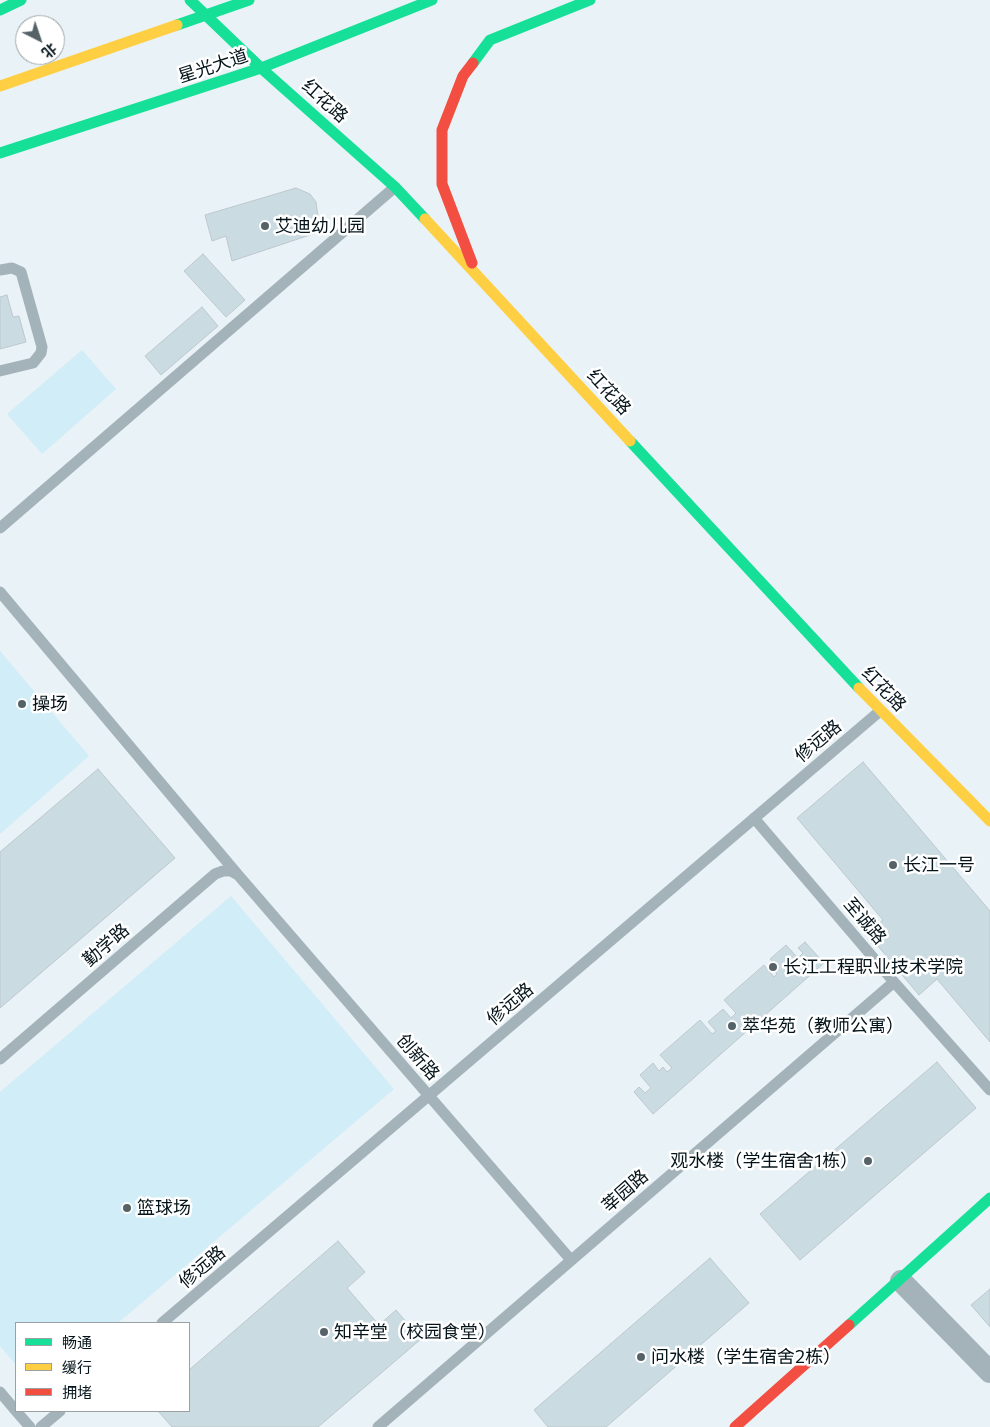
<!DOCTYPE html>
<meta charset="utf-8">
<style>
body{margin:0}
#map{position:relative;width:990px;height:1427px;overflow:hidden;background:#e9f2f6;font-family:Commissioner,"Noto Sans SC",sans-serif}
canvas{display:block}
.legend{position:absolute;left:15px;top:1322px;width:175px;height:90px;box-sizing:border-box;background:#fff;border:1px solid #9ba1a3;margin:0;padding:6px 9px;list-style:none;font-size:15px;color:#05141a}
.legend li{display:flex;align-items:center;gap:10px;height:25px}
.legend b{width:25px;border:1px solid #9ba1a3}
.north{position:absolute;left:15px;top:15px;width:50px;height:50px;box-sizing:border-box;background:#fff;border:1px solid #9ba1a3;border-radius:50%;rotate:139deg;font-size:14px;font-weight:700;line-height:20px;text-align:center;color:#05141a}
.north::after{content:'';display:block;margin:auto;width:18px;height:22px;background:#556267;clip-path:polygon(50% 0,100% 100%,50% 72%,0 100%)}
</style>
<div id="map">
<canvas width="990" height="1427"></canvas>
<ul class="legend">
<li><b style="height:6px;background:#16e098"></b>畅通</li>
<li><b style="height:6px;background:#ffcf43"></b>缓行</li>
<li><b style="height:6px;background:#f24e42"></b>拥堵</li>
</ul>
<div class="north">北</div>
</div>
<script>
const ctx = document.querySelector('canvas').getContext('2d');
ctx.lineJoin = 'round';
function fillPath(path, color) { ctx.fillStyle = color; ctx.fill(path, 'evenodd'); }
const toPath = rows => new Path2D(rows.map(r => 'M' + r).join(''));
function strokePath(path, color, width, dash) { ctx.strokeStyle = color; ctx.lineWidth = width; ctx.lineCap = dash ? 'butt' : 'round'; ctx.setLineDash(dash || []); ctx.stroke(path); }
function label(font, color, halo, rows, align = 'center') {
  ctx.font = font + ' Commissioner,"Noto Sans SC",sans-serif'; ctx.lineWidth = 5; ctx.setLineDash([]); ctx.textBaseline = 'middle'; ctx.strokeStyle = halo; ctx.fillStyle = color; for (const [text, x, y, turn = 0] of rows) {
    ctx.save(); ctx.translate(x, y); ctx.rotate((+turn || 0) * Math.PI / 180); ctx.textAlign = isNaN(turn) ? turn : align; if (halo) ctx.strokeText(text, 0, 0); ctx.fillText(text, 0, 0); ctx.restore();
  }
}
const green = toPath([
 [82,350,116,389,42,454,7,414],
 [0,651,89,756,0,834],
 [231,896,394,1089,118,1323,16,1323,16,1365,0,1346,0,1092]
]);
const building = toPath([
 [296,188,310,194,316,202,319,225,316,233,232,261,226,236,212,241,205,215,296,188],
 [203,254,245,300,226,317,184,271,203,254],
 [7,295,13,317,19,316,26,342,0,349,0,297,7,295],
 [202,307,218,326,161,375,145,356,202,307],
 [863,762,990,911,990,1042,937,979,919,995,867,933,883,920,797,818,863,762],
 [98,769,175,858,0,1008,0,852,98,769],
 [805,942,824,963,653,1114,634,1092,639,1087,645,1093,651,1088,640,1075,653,1063,659,1071,663,1067,667,1072,672,1068,660,1055,700,1020,712,1034,716,1031,708,1022,723,1009,731,1018,736,1013,724,1000,764,965,774,977,777,974,774,970,777,967,770,959,786,945,798,958,803,953,798,948,805,942],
 [937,1062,976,1108,800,1260,760,1214,937,1062],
 [338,1241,365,1272,347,1288,379,1325,396,1310,421,1339,318,1427,172,1427,158,1411,189,1411,189,1370,338,1241],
 [710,1258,749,1303,606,1427,548,1427,534,1410,710,1258],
 [990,1289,990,1327,971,1305,990,1289]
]);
const lane = toPath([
 [0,270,12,268,21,272,42,347,41,353,33,363,0,371],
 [0,528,395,187],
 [0,592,239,876,571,1260],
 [754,818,894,982,990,1090],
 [0,1059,215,874,223,871,231,871,238,875],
 [162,1323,880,711],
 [0,1392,16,1411],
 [16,1411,30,1427],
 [41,1427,60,1411],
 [378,1427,894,982]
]);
const street = toPath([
 [901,1281,990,1372]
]);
const fast = toPath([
 [190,0,261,68,395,187,425,219],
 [0,10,21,0],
 [177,25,249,0],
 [473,63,490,40,590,0],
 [0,153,261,68,432,0],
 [630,441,859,688],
 [849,1325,990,1198]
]);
const slow = toPath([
 [0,86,177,25],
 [425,219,630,441],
 [859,688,990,821]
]);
const jam = toPath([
 [472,263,442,184,442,130,463,76,473,63],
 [735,1427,849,1325]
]);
const markers = [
 [265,226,5,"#556267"],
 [22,704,5,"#556267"],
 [893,865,5,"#556267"],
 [773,967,5,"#556267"],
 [732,1026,5,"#556267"],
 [868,1161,5,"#556267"],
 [127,1208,5,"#556267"],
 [324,1332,5,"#556267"],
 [641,1357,5,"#556267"]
];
const streetNames = [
 ["星光大道",213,66,-18],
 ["红花路",325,101,42],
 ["红花路",609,392,47],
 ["红花路",884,689,46],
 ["修远路",818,741,-40],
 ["至诚路",865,921,50],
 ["勤学路",106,945,-41],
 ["修远路",510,1004,-40],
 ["创新路",418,1057,49],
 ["莘园路",625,1191,-41],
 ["修远路",202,1267,-40]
];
const poiNames = [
 ["艾迪幼儿园",275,226],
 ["操场",32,704],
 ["长江一号",903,865],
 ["长江工程职业技术学院",783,967],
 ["萃华苑（教师公寓）",742,1026],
 ["观水楼（学生宿舍1栋）",858,1161,"right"],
 ["篮球场",137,1208],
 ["知辛堂（校园食堂）",334,1332],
 ["问水楼（学生宿舍2栋）",651,1357]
];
fillPath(green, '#d1edf7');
fillPath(building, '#cbdbe2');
strokePath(building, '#bcc8cd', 1);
strokePath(lane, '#a3b3b9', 11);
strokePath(street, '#a3b3b9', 22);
strokePath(fast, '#16e098', 11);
strokePath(slow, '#ffcf43', 11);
strokePath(jam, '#f24e42', 11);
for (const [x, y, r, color] of markers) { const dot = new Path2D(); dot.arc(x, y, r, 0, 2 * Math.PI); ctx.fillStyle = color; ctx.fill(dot); strokePath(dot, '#fff', 2); }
label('18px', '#05141a', '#fff', streetNames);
label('18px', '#05141a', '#fff', poiNames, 'left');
</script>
